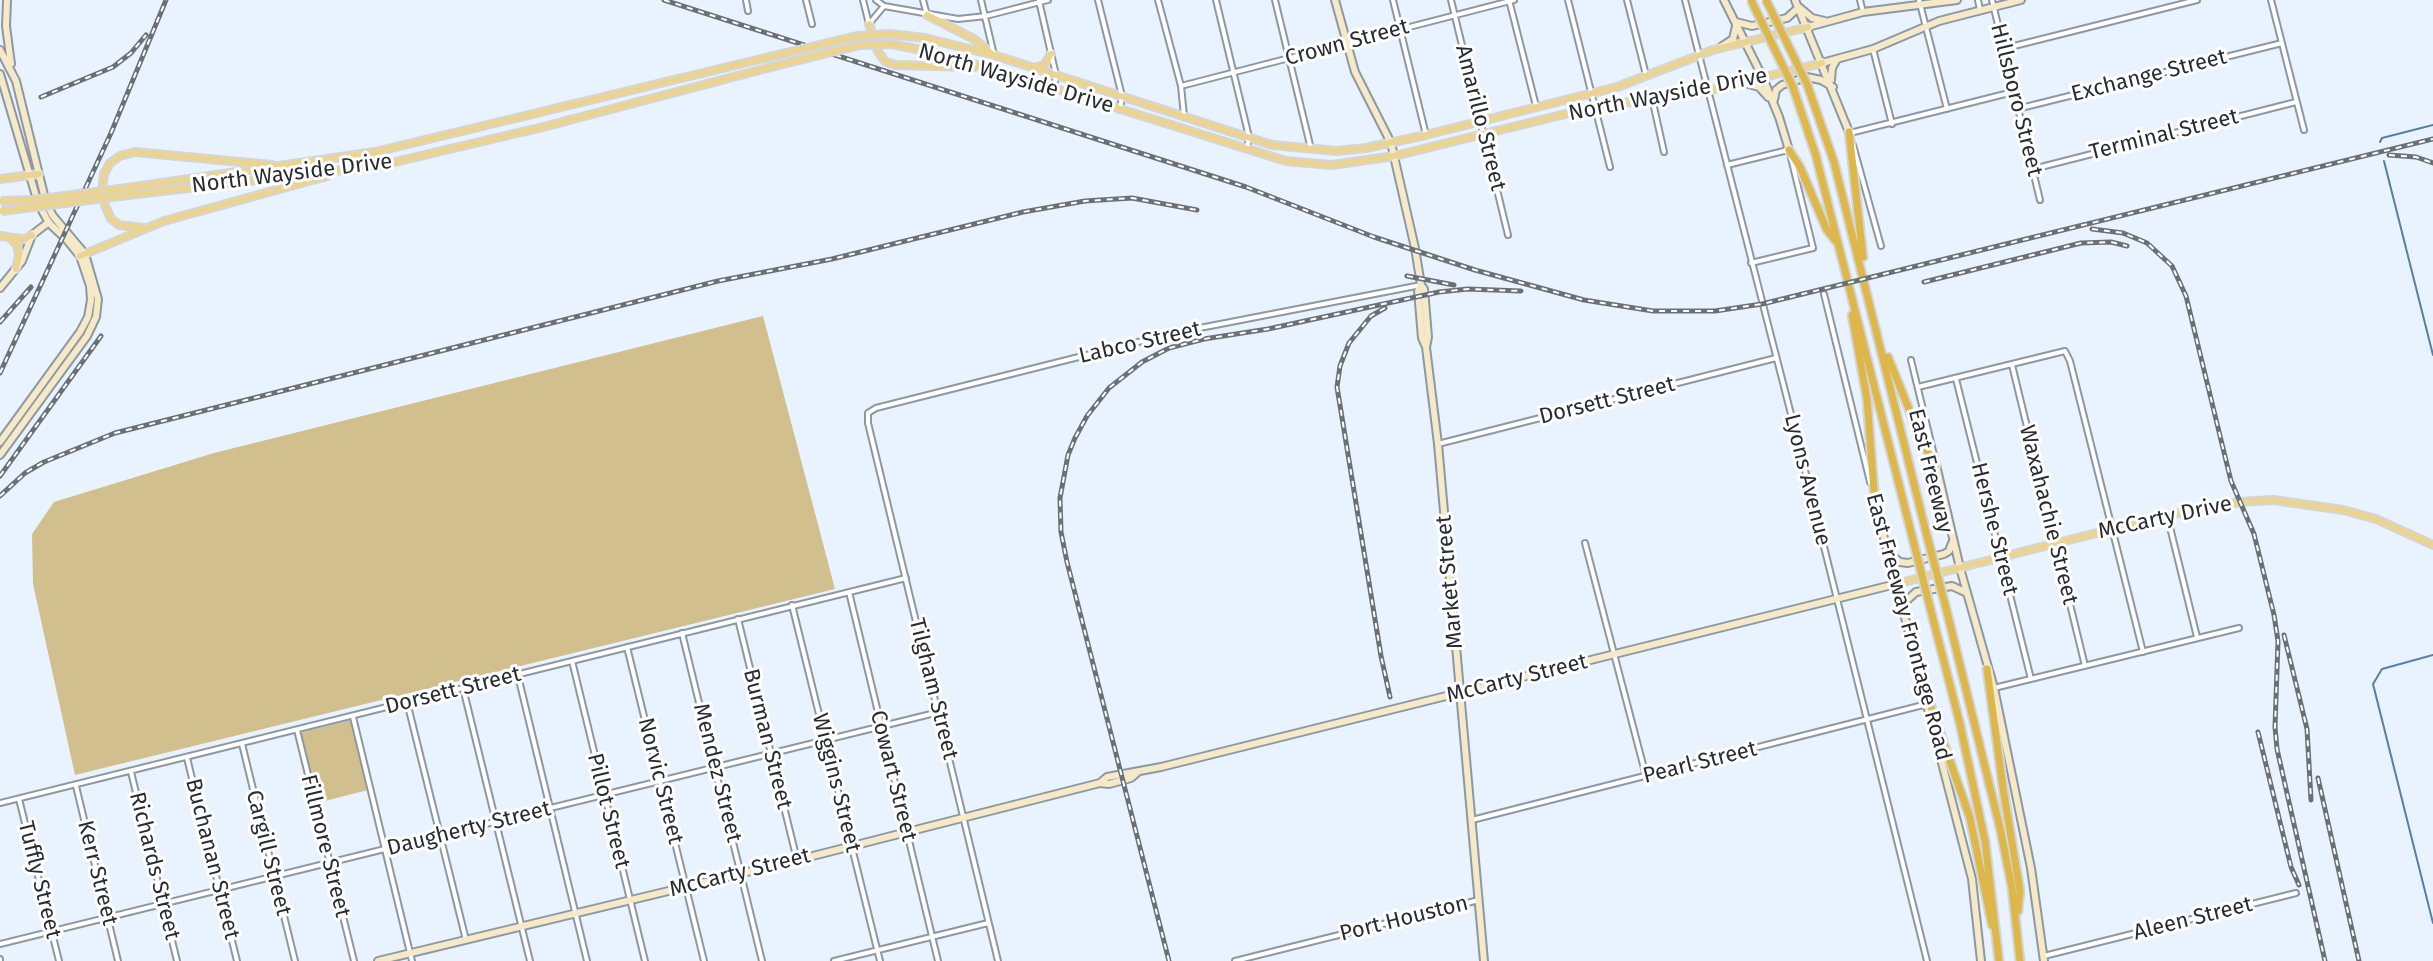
<!DOCTYPE html>
<style>
body{margin:0}
canvas{display:block;background:#e8f3ff}
</style>
<canvas width="2433" height="961"></canvas>
<script>
const ctx = document.querySelector('canvas').getContext('2d');
ctx.lineJoin = 'round';
function fillPath(path, color) { ctx.fillStyle = color; ctx.fill(path, 'evenodd'); }
const toPath = rows => new Path2D(rows.map(r => 'M' + r).join(''));
function strokePath(path, color, width, dash) { ctx.strokeStyle = color; ctx.lineWidth = width; ctx.lineCap = dash ? 'butt' : 'round'; ctx.setLineDash(dash || []); ctx.stroke(path); }
function label(font, color, halo, rows, align = 'center') {
  ctx.font = font + ' "Fira Sans",sans-serif'; ctx.lineWidth = 6; ctx.setLineDash([]); ctx.textBaseline = 'middle'; ctx.strokeStyle = halo; ctx.fillStyle = color; for (const [text, x, y, turn = 0] of rows) {
    ctx.save(); ctx.translate(x, y); ctx.rotate((+turn || 0) * Math.PI / 180); ctx.textAlign = isNaN(turn) ? turn : align; if (halo) ctx.strokeText(text, 0, 0); ctx.fillText(text, 0, 0); ctx.restore();
  }
}
const green = toPath([
 [763,316,835,589,75,775,33,584,32,534,54,502,214,453],
 [352,720,368,790,317,803,301,735,303,732]
]);
const stream = toPath([
 [2380,142,2382,138,2433,125],
 [2384,161,2433,355],
 [2433,655,2382,669,2373,684,2433,923]
]);
const street = toPath([
 [746,0,748,11],
 [806,0,812,24],
 [863,0,869,24],
 [876,0,884,6,958,19,986,16,1048,0],
 [923,0,927,15],
 [981,0,994,55],
 [1098,0,1122,96,1120,110],
 [1158,0,1181,86,1184,116],
 [1216,0,1249,137,1247,148],
 [1275,0,1311,149],
 [1393,0,1426,135],
 [1451,0,1508,235],
 [1509,0,1536,106],
 [1568,0,1610,167],
 [1627,0,1646,75],
 [1685,0,1792,418,1927,961],
 [1860,0,1863,12],
 [1919,0,1947,109],
 [1978,0,1980,10],
 [1992,0,2040,200],
 [2271,0,2304,130],
 [1039,1,1056,75,1054,88],
 [869,24,884,6],
 [1873,49,1892,124],
 [2002,49,2197,0],
 [1181,86,1514,0],
 [1652,98,1664,152],
 [2017,109,2282,43],
 [1850,133,2013,92],
 [1853,145,1881,246],
 [1727,165,1788,150],
 [2033,169,2296,102],
 [1751,263,1813,248,1791,158],
 [1824,294,1870,482],
 [1911,360,1935,459],
 [2012,365,2085,666],
 [1956,379,2031,679],
 [1918,387,2065,351,2070,361,2143,652],
 [1438,444,1776,358],
 [2167,515,2197,637],
 [1585,543,1646,776],
 [849,592,938,961],
 [792,605,880,961],
 [738,619,797,860],
 [682,633,762,961],
 [627,647,704,961],
 [572,661,645,961],
 [518,676,587,961],
 [463,688,530,961],
 [1994,688,2239,628],
 [407,702,466,940],
 [353,717,412,961],
 [297,730,354,961],
 [242,744,295,961],
 [187,758,237,961],
 [131,772,177,961],
 [76,786,118,961],
 [19,799,59,961],
 [0,803,906,578],
 [1472,820,1927,704],
 [0,944,939,712],
 [2044,956,2296,893],
 [0,959,0,961],
 [834,961,988,923],
 [998,961,868,423,868,413,876,408,1174,333,1421,285],
 [1235,961,1479,900]
]);
const secondary = toPath([
 [7,0,6,26,11,64],
 [1335,0,1355,72,1391,143,1415,248,1421,285,1424,289,1428,337,1426,347,1438,444,1484,961],
 [1724,0,1763,78,1779,117,1789,150],
 [1795,0,1849,132],
 [1736,22,1752,26,1787,18,1799,7,1812,18,1825,21],
 [1808,27,1863,12,1957,0],
 [1721,47,1733,39,1736,26],
 [0,50,16,81,46,203,53,216,85,254,98,299,96,317,87,336,0,455],
 [1822,63,1873,49,1939,21,2021,0],
 [0,74,38,203,49,223,67,240,80,256,90,286,91,300,88,317,80,332,0,442],
 [1831,80,1832,68,1837,59],
 [1745,83,1759,87,1768,97],
 [1774,100,1776,90,1782,85,1807,77,1821,80,1833,87],
 [1421,285,1418,291,1422,338,1426,347],
 [0,288,22,261,32,235,49,222],
 [1936,465,1960,568,1994,688,2031,868,2044,961],
 [1875,504,1919,671],
 [1887,552,1900,562,1908,563,1944,554,1949,551,1952,543],
 [1904,608,1905,602,1916,592,1952,586,1965,592],
 [1928,709,1972,879,1981,961],
 [1100,783,1107,777,1161,767,1896,584],
 [378,961,797,860,1100,783,1109,784,1131,778,1138,772]
]);
const primary = toPath([
 [927,15,974,39,991,53],
 [869,24,878,52,886,62,896,65,975,67],
 [890,34,925,38,994,55,1272,145,1337,151,1366,148,1426,135,1617,87,1713,50,1808,27],
 [891,44,932,52,1028,80,1286,161,1332,165,1394,156,1594,107,1707,91,1822,63],
 [1033,68,1044,65,1051,54],
 [0,179,39,174],
 [127,188,375,152,769,57],
 [128,195,378,166,543,127,775,66],
 [144,228,119,225,111,219,105,205,102,193,104,174,110,163,120,156,135,152,272,165],
 [0,236,9,237,17,245,19,255,16,269],
 [13,238,25,239,32,235],
 [80,256,164,221,327,176],
 [1896,584,2167,515,2239,502,2274,500,2343,510,2376,519,2433,545]
]);
const highway = toPath([
 [1807,84,1834,162,1926,532],
 [1793,87,1816,156,1912,536],
 [1849,132,1863,257],
 [1789,150,1800,167,1827,230,1835,240],
 [1852,315,1867,399,1875,504],
 [1888,357,1923,444,1936,465],
 [1947,612,2000,828,2012,888,2020,961],
 [1932,615,1960,724,1985,841,1999,961],
 [1987,669,2003,788,2020,891,2018,911],
 [1918,670,1970,818,1992,925]
]);
const rail = toPath([
 [664,0,1246,187,1374,237,1475,270,1584,300,1653,311,1715,311,1762,304,2433,139],
 [41,97,113,67,131,53,146,35],
 [2389,155,2416,157,2433,163],
 [2092,229,2123,233,2147,243,2172,266,2186,296,2231,481,2254,534,2274,615,2278,641,2275,727,2277,749,2325,961],
 [1407,276,1454,285],
 [1924,282,2081,243,2111,242,2127,246],
 [1385,308,1371,316,1349,343,1340,366,1337,387,1381,656,1390,697],
 [0,322,31,287],
 [0,373,111,133,166,0],
 [0,476,101,336],
 [0,496,25,473,44,462,115,433,718,281,832,259,1023,212,1085,201,1132,198,1197,210],
 [2284,635,2307,729,2311,800],
 [2258,732,2291,867,2299,885],
 [2318,778,2359,961],
 [1169,961,1067,562,1061,532,1060,498,1068,455,1075,438,1087,416,1109,388,1142,362,1169,348,1204,339,1268,329,1439,292,1468,289,1521,291]
]);
const primaryBridge = toPath([
 [769,57,857,36,890,34],
 [775,66,860,45,891,44],
 [1,201,33,200,127,188],
 [2,211,128,195]
]);
const highwayBridge = toPath([
 [1751,0,1793,87],
 [1766,0,1807,84],
 [1926,532,1947,612],
 [1912,536,1932,615]
]);
const streetNames = [
 ["Crown Street",1347,43,-15],
 ["Exchange Street",2149,76,-14],
 ["North Wayside Drive",1016,79,16],
 ["North Wayside Drive",1668,95,-11],
 ["Hillsboro Street",2016,100,76],
 ["Amarillo Street",1480,118,76],
 ["Terminal Street",2164,135,-14],
 ["North Wayside Drive",292,174,-7],
 ["Labco Street",1140,343,-13],
 ["Dorsett Street",1607,401,-14],
 ["East Freeway",1930,471,76],
 ["Lyons Avenue",1807,480,76],
 ["Waxahachie Street",2048,515,76],
 ["McCarty Drive",2165,518,-12],
 ["Hershe Street",1994,529,76],
 ["Market Street",1450,582,-95],
 ["East Freeway Frontage Road",1908,627,75],
 ["McCarty Street",1517,679,-14],
 ["Tilgham Street",933,689,76],
 ["Dorsett Street",453,691,-14],
 ["Burman Street",767,739,76],
 ["Pearl Street",1700,763,-14],
 ["Mendez Street",717,773,76],
 ["Cowart Street",893,776,76],
 ["Norvic Street",660,781,76],
 ["Wiggins Street",836,783,76],
 ["Pillot Street",608,811,76],
 ["Daugherty Street",469,829,-14],
 ["Fillmore Street",325,846,76],
 ["Cargill Street",268,853,76],
 ["Buchanan Street",212,859,76],
 ["Richards Street",154,866,76],
 ["Kerr Street",97,873,76],
 ["McCarty Street",740,873,-14],
 ["Tuffly Street",39,880,76],
 ["Port Houston",1404,919,-14],
 ["Aleen Street",2193,919,-14]
];
fillPath(green, '#d1bf8d');
strokePath(stream, '#577ea9', 2);
strokePath(street, '#8e98a3', 8);
strokePath(secondary, '#8e98a3', 10);
strokePath(primary, '#d4d5d6', 10);
strokePath(highway, '#d4d5d6', 11);
strokePath(street, '#fff', 4);
strokePath(secondary, '#f5e9c8', 6);
strokePath(primary, '#ebd492', 6);
strokePath(highway, '#ddb749', 7);
strokePath(rail, '#6a7077', 5);
strokePath(rail, '#fff', 2, [6]);
strokePath(primaryBridge, '#d4d5d6', 10, []);
strokePath(highwayBridge, '#d4d5d6', 11, []);
strokePath(primaryBridge, '#ebd492', 6);
strokePath(highwayBridge, '#ddb749', 7);
label('22px', '#282c31', '#fff', streetNames);
</script>
